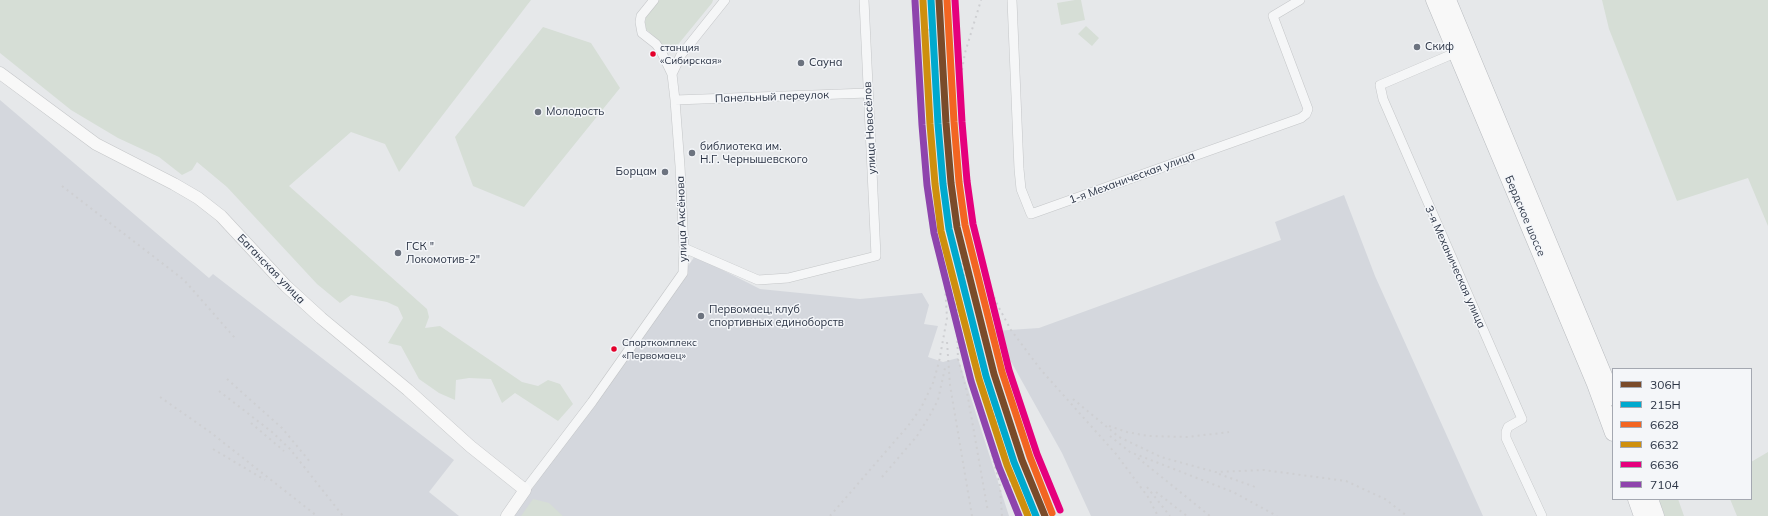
<!DOCTYPE html>
<meta charset="utf-8">
<style>
body{margin:0}
#map{position:relative;width:1768px;height:516px;overflow:hidden;background:#e6e8ea;font-family:Mulish,sans-serif}
canvas{display:block}
.legend{position:absolute;left:1612px;top:368px;width:140px;height:132px;box-sizing:border-box;background:#f4f6f9;border:1px solid #a4a8b1;margin:0;padding:5px 7px;list-style:none;font-size:12px;color:#2b3445}
.legend li{display:flex;align-items:center;gap:8px;height:20px}
.legend b{width:20px;border:1px solid #a4a8b1}
</style>
<div id="map">
<canvas width="1768" height="516"></canvas>
<ul class="legend">
<li><b style="height:5px;background:#7a4b2a"></b>306Н</li>
<li><b style="height:5px;background:#00a9ce"></b>215Н</li>
<li><b style="height:5px;background:#f26522"></b>6628</li>
<li><b style="height:5px;background:#ce8f0e"></b>6632</li>
<li><b style="height:5px;background:#e5007d"></b>6636</li>
<li><b style="height:5px;background:#8e44ad"></b>7104</li>
</ul>
</div>
<script>
const ctx = document.querySelector('canvas').getContext('2d');
ctx.lineJoin = 'round';
function fillPath(path, color) { ctx.fillStyle = color; ctx.fill(path, 'evenodd'); }
const toPath = rows => new Path2D(rows.map(r => 'M' + r).join(''));
function strokePath(path, color, width, dash) { ctx.strokeStyle = color; ctx.lineWidth = width; ctx.lineCap = dash ? 'butt' : 'round'; ctx.setLineDash(dash || []); ctx.stroke(path); }
function label(font, color, halo, rows, align = 'center') {
  ctx.font = font + ' Mulish,sans-serif'; ctx.lineWidth = 3; ctx.setLineDash([]); ctx.textBaseline = 'middle'; ctx.strokeStyle = halo; ctx.fillStyle = color; for (const [text, x, y, turn = 0] of rows) {
    ctx.save(); ctx.translate(x, y); ctx.rotate((+turn || 0) * Math.PI / 180); ctx.textAlign = isNaN(turn) ? turn : align; if (halo) ctx.strokeText(text, 0, 0); ctx.fillText(text, 0, 0); ctx.restore();
  }
}
const built = toPath([
 [0,100,209,278,213,274,454,460,429,492,459,516,0,516],
 [1344,195,1375,276,1483,516,1091,516,1062,453,994,331,1039,328,1281,240,1275,222],
 [695,256,760,289,860,299,922,293,929,305,924,324,938,326,928,357,943,362,958,358,1009,516,513,516]
]);
const green = toPath([
 [0,0,531,0,399,172,385,144,351,132,289,186,427,309,429,317,425,328,440,326,522,382,538,386,548,380,560,384,573,404,558,421,515,393,502,403,491,379,469,378,456,380,455,400,439,393,419,379,401,346,388,343,403,318,398,307,387,302,351,295,340,303,317,284,227,187,197,162,192,170,182,175,159,157,118,138,71,110,0,53],
 [659,0,713,0,712,3,676,47,667,49,646,29,645,22,646,16],
 [1075,0,1081,0,1085,20,1061,25,1057,3],
 [1602,0,1768,0,1768,226,1748,178,1677,201,1609,29],
 [1086,26,1099,38,1092,46,1078,34],
 [543,27,591,43,620,88,524,207,473,186,455,137],
 [1768,452,1768,516,1737,516,1730,499,1751,499,1751,462],
 [533,499,549,503,563,516,521,516],
 [1660,499,1678,499,1684,516,1665,516,1660,503]
]);
const street = toPath([
 [1012,0,1019,169,1021,189,1031,214,1301,118,1306,114,1308,109,1273,16,1300,0],
 [1455,53,1380,85,1383,99,1522,419,1508,427,1506,432,1506,438,1542,516],
 [672,74,681,55,725,0],
 [675,100,868,93],
 [684,248,758,280,788,278,876,256,864,0],
 [525,490,592,402,683,273,684,248,680,166,675,100,672,74,661,51,656,44,642,33,640,22,641,16,654,0]
]);
const secondary = toPath([
 [0,73,96,144,174,184,198,198,221,216,286,286,321,318,408,390,470,446,525,490,507,516]
]);
const highway = toPath([
 [1434,0,1595,384,1613,433],
 [1448,0,1613,397],
 [1636,499,1642,516],
 [1650,499,1656,516]
]);
const rail = toPath([
 [929,29,938,73],
 [962,70,965,53,981,0],
 [962,85,967,176,976,245,987,280,998,306,1011,330,1041,370,1116,454,1148,497,1158,516],
 [62,186,184,280,235,338],
 [939,201,942,220],
 [957,227,969,306,1003,448,1016,516],
 [947,250,960,327,1000,486,1002,516],
 [980,322,982,340],
 [957,329,958,359,967,392,988,512],
 [947,342,950,385,972,516],
 [227,379,282,428,311,463],
 [219,391,272,432,290,449,343,516],
 [160,397,210,432,317,516],
 [1073,399,1119,437,1161,457,1215,472,1264,470,1346,481,1385,499,1407,516],
 [251,423,284,451],
 [1109,426,1127,432,1148,436,1188,437,1229,432],
 [1110,436,1130,452,1233,492,1277,516],
 [213,449,265,480],
 [1138,458,1210,516],
 [1011,471,1028,516],
 [1219,474,1258,488],
 [882,477,917,436,930,415,938,400,945,368],
 [1147,487,1170,516],
 [1156,492,1187,516],
 [830,516,908,426,921,408,933,383,939,362,947,318,941,216]
]);
const rail1 = toPath([
 [939,0,946,123,951,183,957,227,994,374,1022,460,1045,516]
]);
const rail2 = toPath([
 [931,0,938,124,943,184,949,229,986,376,1014,462,1036,516]
]);
const rail3 = toPath([
 [947,0,954,122,959,182,965,225,1002,372,1030,457,1052,513]
]);
const rail4 = toPath([
 [923,1,930,124,935,184,941,231,979,379,1007,465,1028,516]
]);
const rail5 = toPath([
 [955,0,962,122,967,181,973,224,1009,370,1037,454,1060,510]
]);
const rail6 = toPath([
 [915,1,922,125,927,185,934,233,971,381,999,467,1019,516]
]);
const markers = [
 [1417,47,4,"#6c737f"],
 [653,54,3.5,"#e4002b"],
 [801,63,4,"#6c737f"],
 [538,112,4,"#6c737f"],
 [692,153,4,"#6c737f"],
 [665,172,4,"#6c737f"],
 [398,253,4,"#6c737f"],
 [701,316,4,"#6c737f"],
 [614,349,3.5,"#e4002b"]
];
const busNames = [
 ["станция",660,48],
 ["«Сибирская»",660,61],
 ["Спорткомплекс",622,343],
 ["«Первомаец»",622,356]
];
const poiNames = [
 ["Скиф",1425,47],
 ["Сауна",809,63],
 ["Молодость",546,112],
 ["библиотека им.",700,147],
 ["Н.Г. Чернышевского",700,160],
 ["Борцам",657,172,"right"],
 ["ГСК \"",406,247],
 ["Локомотив-2\"",406,260],
 ["Первомаец, клуб",709,310],
 ["спортивных единоборств",709,323]
];
const streetNames = [
 ["Панельный переулок",772,97,-2],
 ["улица Новосёлов",870,128,-93],
 ["1-я Механическая улица",1132,178,-20],
 ["Бердское шоссе",1525,216,67],
 ["улица Аксёнова",682,219,-92],
 ["3-я Механическая улица",1455,267,66],
 ["Баганская улица",271,269,46]
];
fillPath(built, '#d4d7dd');
fillPath(green, '#d6ded6');
strokePath(street, '#c4c6c8', 10);
strokePath(secondary, '#c4c6c8', 13);
strokePath(highway, '#b8bbbf', 17);
strokePath(street, '#f5f6f7', 9);
strokePath(secondary, '#f8f8f8', 12);
strokePath(highway, '#f8f8f8', 16);
strokePath(rail, '#cecfd2', 2, [2, 4]);
strokePath(rail1, '#7a4b2a', 7);
strokePath(rail2, '#00a9ce', 7);
strokePath(rail3, '#f26522', 7);
strokePath(rail4, '#ce8f0e', 7);
strokePath(rail5, '#e5007d', 7);
strokePath(rail6, '#8e44ad', 7);
for (const [x, y, r, color] of markers) { const dot = new Path2D(); dot.arc(x, y, r, 0, 2 * Math.PI); ctx.fillStyle = color; ctx.fill(dot); strokePath(dot, '#f4f6f9', 1.5); }
label('10px', '#2b3445', '#f4f6f9', busNames, 'left');
label('11px', '#2b3445', '#f4f6f9', poiNames, 'left');
label('11px', '#2b3445', '#f4f6f9', streetNames);
</script>
